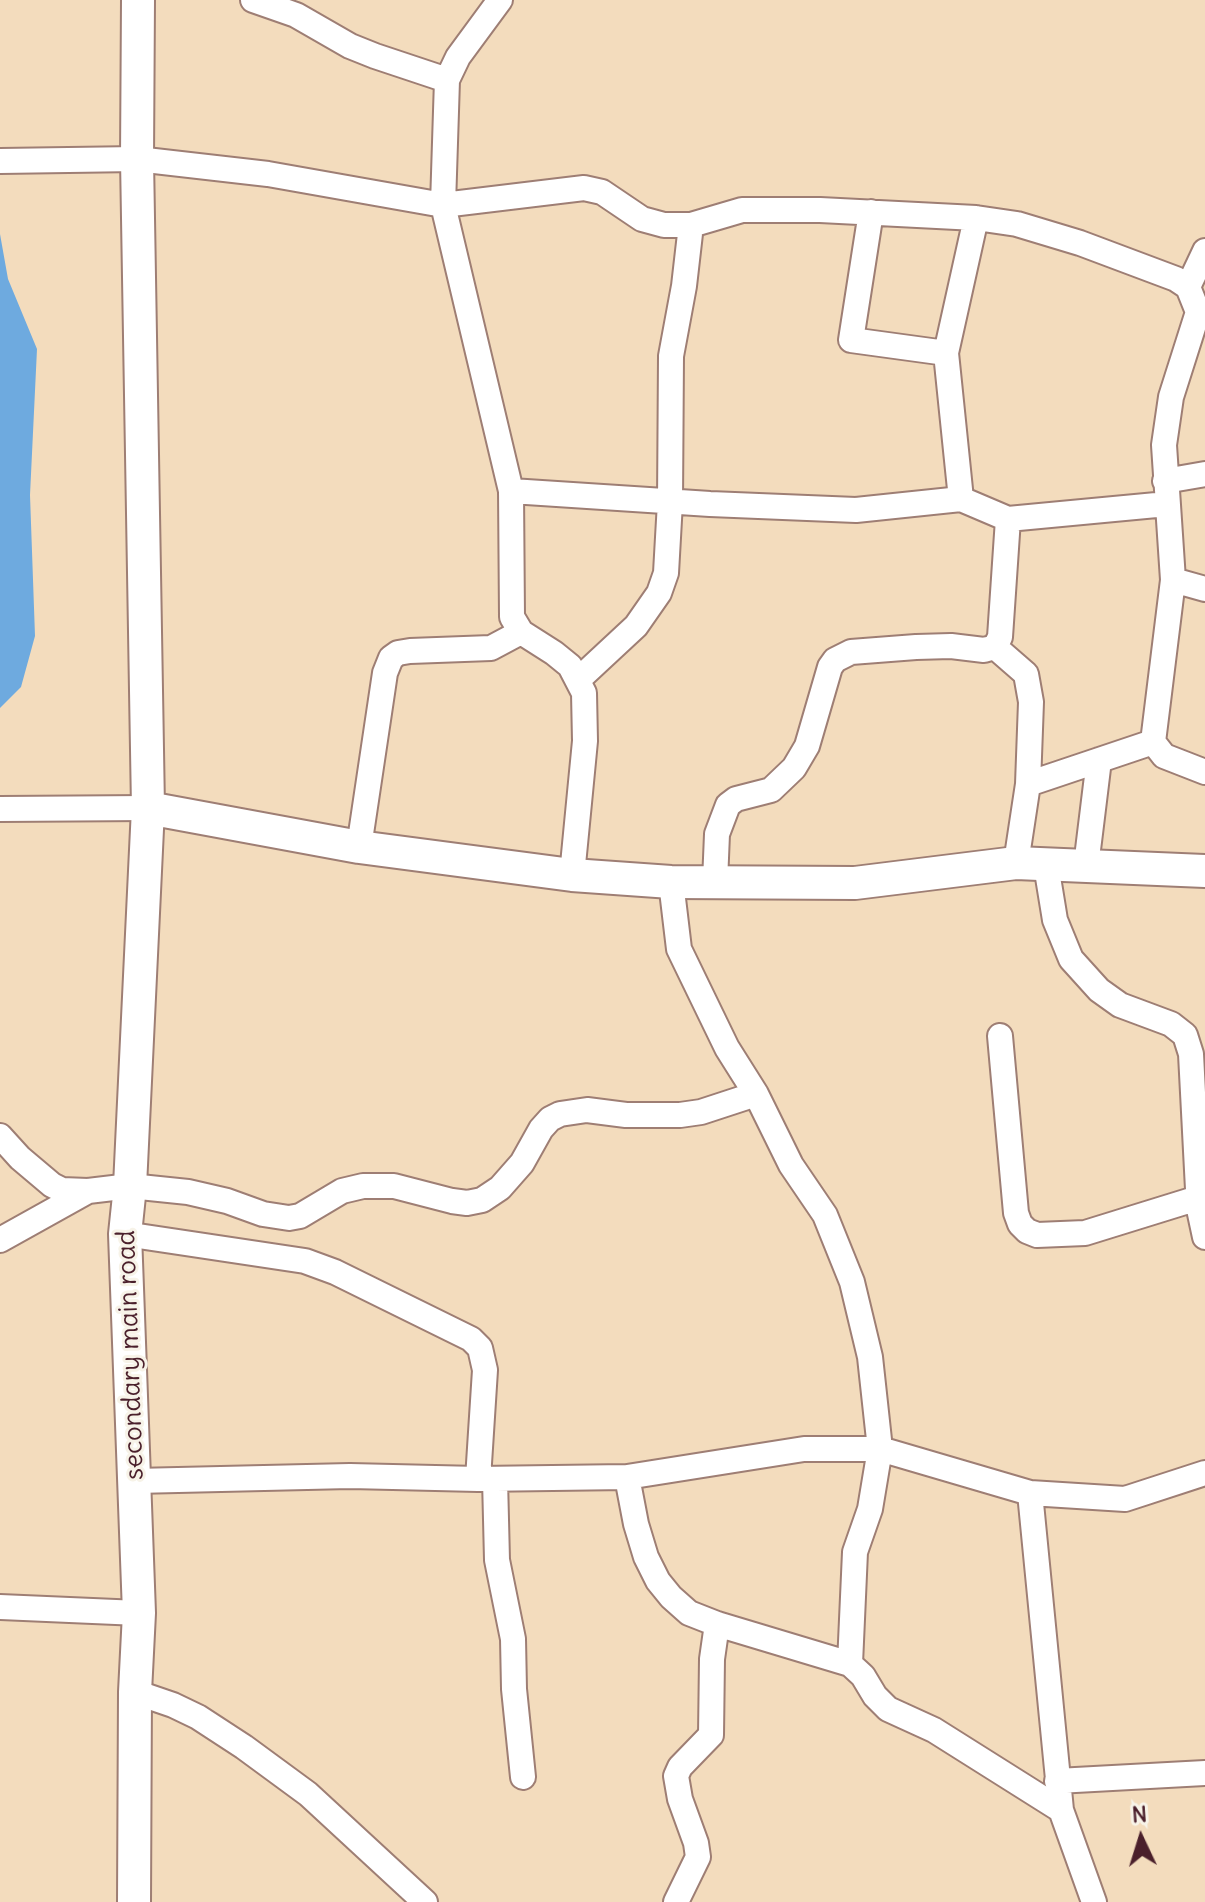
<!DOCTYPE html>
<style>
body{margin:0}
#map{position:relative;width:1205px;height:1902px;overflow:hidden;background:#f3dcbd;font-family:Delius,sans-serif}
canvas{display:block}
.north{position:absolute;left:1101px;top:1798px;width:80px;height:80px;-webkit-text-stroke:6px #f7f3e8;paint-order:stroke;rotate:356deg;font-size:22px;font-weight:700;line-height:32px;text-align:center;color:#4a1f2b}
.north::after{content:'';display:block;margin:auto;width:28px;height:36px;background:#4a1f2b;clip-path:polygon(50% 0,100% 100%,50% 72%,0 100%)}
</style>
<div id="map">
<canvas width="1205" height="1902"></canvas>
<div class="north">N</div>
</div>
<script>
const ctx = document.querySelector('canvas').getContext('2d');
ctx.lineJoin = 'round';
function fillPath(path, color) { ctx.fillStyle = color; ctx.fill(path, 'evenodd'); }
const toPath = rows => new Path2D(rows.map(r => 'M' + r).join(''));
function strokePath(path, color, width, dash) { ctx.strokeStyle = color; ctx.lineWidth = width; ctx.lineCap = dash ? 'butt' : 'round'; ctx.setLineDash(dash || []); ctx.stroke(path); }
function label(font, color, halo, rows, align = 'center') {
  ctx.font = font + ' Delius,sans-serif'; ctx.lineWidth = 6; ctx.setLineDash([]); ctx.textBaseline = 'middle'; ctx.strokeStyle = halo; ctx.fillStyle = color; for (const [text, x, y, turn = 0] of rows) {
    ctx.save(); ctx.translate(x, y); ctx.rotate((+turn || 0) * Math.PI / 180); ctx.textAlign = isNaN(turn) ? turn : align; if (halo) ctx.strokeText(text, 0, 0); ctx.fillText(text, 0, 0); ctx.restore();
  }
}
const water = toPath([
 [0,234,8,279,37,349,30,495,35,636,21,687,0,708]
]);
const minor = toPath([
 [253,0,296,15,350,46,375,56,447,80],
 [500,0,458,57,447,80,443,205,511,491,512,617,521,632,554,653,570,666,584,693,585,741,572,875],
 [0,161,137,159,268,174,443,205,584,188,602,192,642,219,664,225,691,225,742,210,820,210,976,218,1017,224,1080,243,1176,279,1188,287,1198,312,1205,317],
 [871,212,851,340,946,353],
 [976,218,946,353,961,499,1008,519,1167,504],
 [1188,287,1205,251],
 [1198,312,1171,397,1164,445,1173,580,1153,742,1164,756,1205,772],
 [1165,481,1205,474],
 [511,491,710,504,856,510,961,499],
 [1173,580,1205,589],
 [995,647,1026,674,1031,702,1028,784,1016,863],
 [579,679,636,626,659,593,666,573,670,502,671,356,684,286,691,225],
 [1028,784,1153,742],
 [0,809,148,808],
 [359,847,385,673,391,658,398,653,410,651,491,648,521,632],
 [1046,865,1055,920,1071,959,1099,990,1120,1005,1171,1024,1185,1035,1191,1054,1199,1209,1205,1237],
 [1086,866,1099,760],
 [671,882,679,949,727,1048,756,1094,791,1165,825,1215,852,1282,870,1357,880,1449,870,1509,855,1552,850,1664],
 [715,882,717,834,728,805,736,799,771,790,794,768,807,746,830,667,835,660,851,652,916,647,951,646,984,650,995,647,1000,637,1008,519],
 [1000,1036,1016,1213,1020,1224,1027,1231,1037,1235,1085,1233,1198,1198],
 [0,1136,20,1158,52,1185,62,1190,88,1191,130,1186,188,1192,227,1201,263,1214,289,1218,300,1216,342,1191,363,1186,394,1186,452,1201,467,1203,482,1200,500,1188,522,1163,541,1129,550,1119,560,1114,587,1110,626,1115,680,1115,701,1112,756,1094],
 [125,1234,305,1261,335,1272,471,1339,480,1348,485,1370,478,1479],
 [0,1240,88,1191],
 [627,1477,636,1524,646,1557,658,1581,671,1597,689,1613,717,1624,850,1664,863,1676,875,1696,888,1709,934,1730,1061,1810],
 [495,1479,497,1560,513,1639,514,1689,523,1777],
 [135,1481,350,1476,478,1479,627,1477,804,1449,880,1449,1030,1493],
 [0,1607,139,1613],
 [135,1692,173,1705,198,1717,244,1747,308,1794,425,1902],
 [1057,1781,1205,1773],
 [676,1902,698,1857,696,1843,680,1799,676,1776,680,1767,711,1735,712,1659,717,1624],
 [1094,1902,1061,1810,1030,1493,1125,1499,1205,1473]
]);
const major = toPath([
 [148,808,359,847,572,875,671,882,855,883,1016,863,1205,871],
 [134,1902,135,1692,139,1613,125,1234,130,1186,148,808,137,159,138,0]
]);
const streetNames = [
 ["secondary main road",131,1355,-92]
];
fillPath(water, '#6eaadf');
strokePath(minor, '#9e7e74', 28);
strokePath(major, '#9e7e74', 36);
strokePath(minor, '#fff', 24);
strokePath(major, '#fff', 32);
label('26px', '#4a1f2b', '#f7f3e8', streetNames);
</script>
